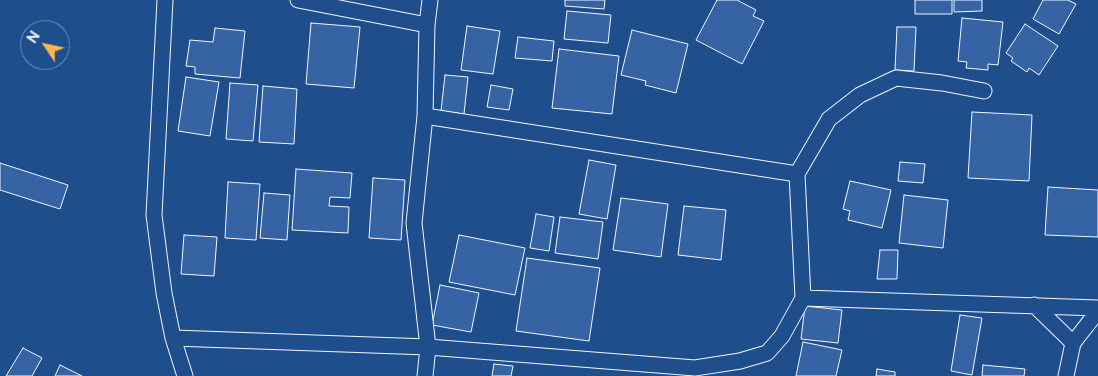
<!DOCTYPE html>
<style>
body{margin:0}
#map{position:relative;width:1098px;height:376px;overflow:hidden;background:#1f4e8c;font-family:Raleway,sans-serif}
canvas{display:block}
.north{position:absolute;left:20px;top:20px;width:50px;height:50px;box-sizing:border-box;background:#1f4e8c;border:1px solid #7391ba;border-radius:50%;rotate:304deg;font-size:14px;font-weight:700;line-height:20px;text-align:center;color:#f2f6ff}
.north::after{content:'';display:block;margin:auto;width:18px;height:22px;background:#ffb74d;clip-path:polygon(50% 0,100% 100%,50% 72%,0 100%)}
</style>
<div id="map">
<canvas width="1098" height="376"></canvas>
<div class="north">N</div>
</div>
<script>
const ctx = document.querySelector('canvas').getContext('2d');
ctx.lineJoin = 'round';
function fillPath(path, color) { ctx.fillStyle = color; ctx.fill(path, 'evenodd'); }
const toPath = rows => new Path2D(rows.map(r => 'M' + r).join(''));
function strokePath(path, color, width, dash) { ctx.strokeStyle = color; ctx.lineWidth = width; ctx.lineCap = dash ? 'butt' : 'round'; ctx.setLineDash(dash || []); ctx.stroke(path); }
const building = toPath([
 [565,0,605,0,604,9,565,6,565,0],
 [717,0,737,0,756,10,753,16,764,21,742,64,696,40,717,0],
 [915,0,952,0,952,14,915,14,915,0],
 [954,0,982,0,982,11,954,12,954,0],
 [1043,0,1068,0,1076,4,1059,34,1033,19,1043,0],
 [567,11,611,15,608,43,564,39,567,11],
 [962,18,1003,22,998,65,988,64,988,70,966,68,967,62,958,61,962,18],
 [311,23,360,27,354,88,306,84,311,23],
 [1025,24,1058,46,1039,75,1029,68,1027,72,1011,61,1013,58,1006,53,1025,24],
 [467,26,500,31,493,74,461,70,467,26],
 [897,27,916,27,914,71,895,70,897,27],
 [215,28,245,31,240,78,195,74,195,67,186,66,190,40,213,42,215,28],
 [632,30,688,44,676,93,645,85,646,81,621,75,632,30],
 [518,37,554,41,552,61,515,58,518,37],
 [559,49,619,56,612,114,552,108,559,49],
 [445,75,468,77,464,114,441,111,445,75],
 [186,77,219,82,210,136,178,131,186,77],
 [230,83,258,85,253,141,226,139,230,83],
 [491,85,513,89,509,110,487,107,491,85],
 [263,86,297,89,294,144,259,142,263,86],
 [972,112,1032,115,1029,181,968,178,972,112],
 [589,160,616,165,607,219,579,214,589,160],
 [900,162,925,164,923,183,898,181,900,162],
 [0,163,68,185,60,209,0,190,0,163],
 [296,169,352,173,350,198,330,197,329,206,349,207,348,233,292,230,296,169],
 [373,178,405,180,401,240,369,238,373,178],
 [850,181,891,190,882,228,848,220,850,211,843,209,850,181],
 [228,182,260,184,256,240,225,238,228,182],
 [1048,187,1098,190,1098,237,1045,235,1048,187],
 [264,193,290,195,287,240,260,238,264,193],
 [904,195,948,200,943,248,899,243,904,195],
 [621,198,668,204,661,257,613,250,621,198],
 [684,206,726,210,721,260,678,255,684,206],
 [536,214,554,217,549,251,530,248,536,214],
 [560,217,603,222,598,259,555,253,560,217],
 [184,235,217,237,214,276,181,274,184,235],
 [459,235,525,248,515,295,449,282,459,235],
 [880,250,898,250,897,279,877,279,880,250],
 [527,258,600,268,589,341,516,331,527,258],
 [440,285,479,293,471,332,432,325,440,285],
 [805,306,842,310,838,343,801,339,805,306],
 [960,315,982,318,972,375,951,371,960,315],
 [803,342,842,350,836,376,796,376,803,342],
 [23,348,42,358,32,376,6,376,23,348],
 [494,364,513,366,511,376,492,376,494,364],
 [60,365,82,376,55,376,60,365],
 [983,365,1025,369,1024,376,982,376,983,365],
 [877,369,895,372,895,376,876,376,877,369]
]);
const street = toPath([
 [165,0,154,215,164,293,173,338,185,376],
 [298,0,427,25,425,116,414,223,428,347,425,376],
 [427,25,430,0],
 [425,116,797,174],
 [803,298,797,174,829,119,860,95,896,78,942,83,984,91],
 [1034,305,1073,343],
 [173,338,428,347,695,368,740,361,767,353,782,336,803,298,1098,308],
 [1066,376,1073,343,1098,311]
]);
fillPath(building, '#3563a3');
strokePath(building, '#f2f6ff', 1);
strokePath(street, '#f2f6ff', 17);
strokePath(street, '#1f4e8c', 15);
</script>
